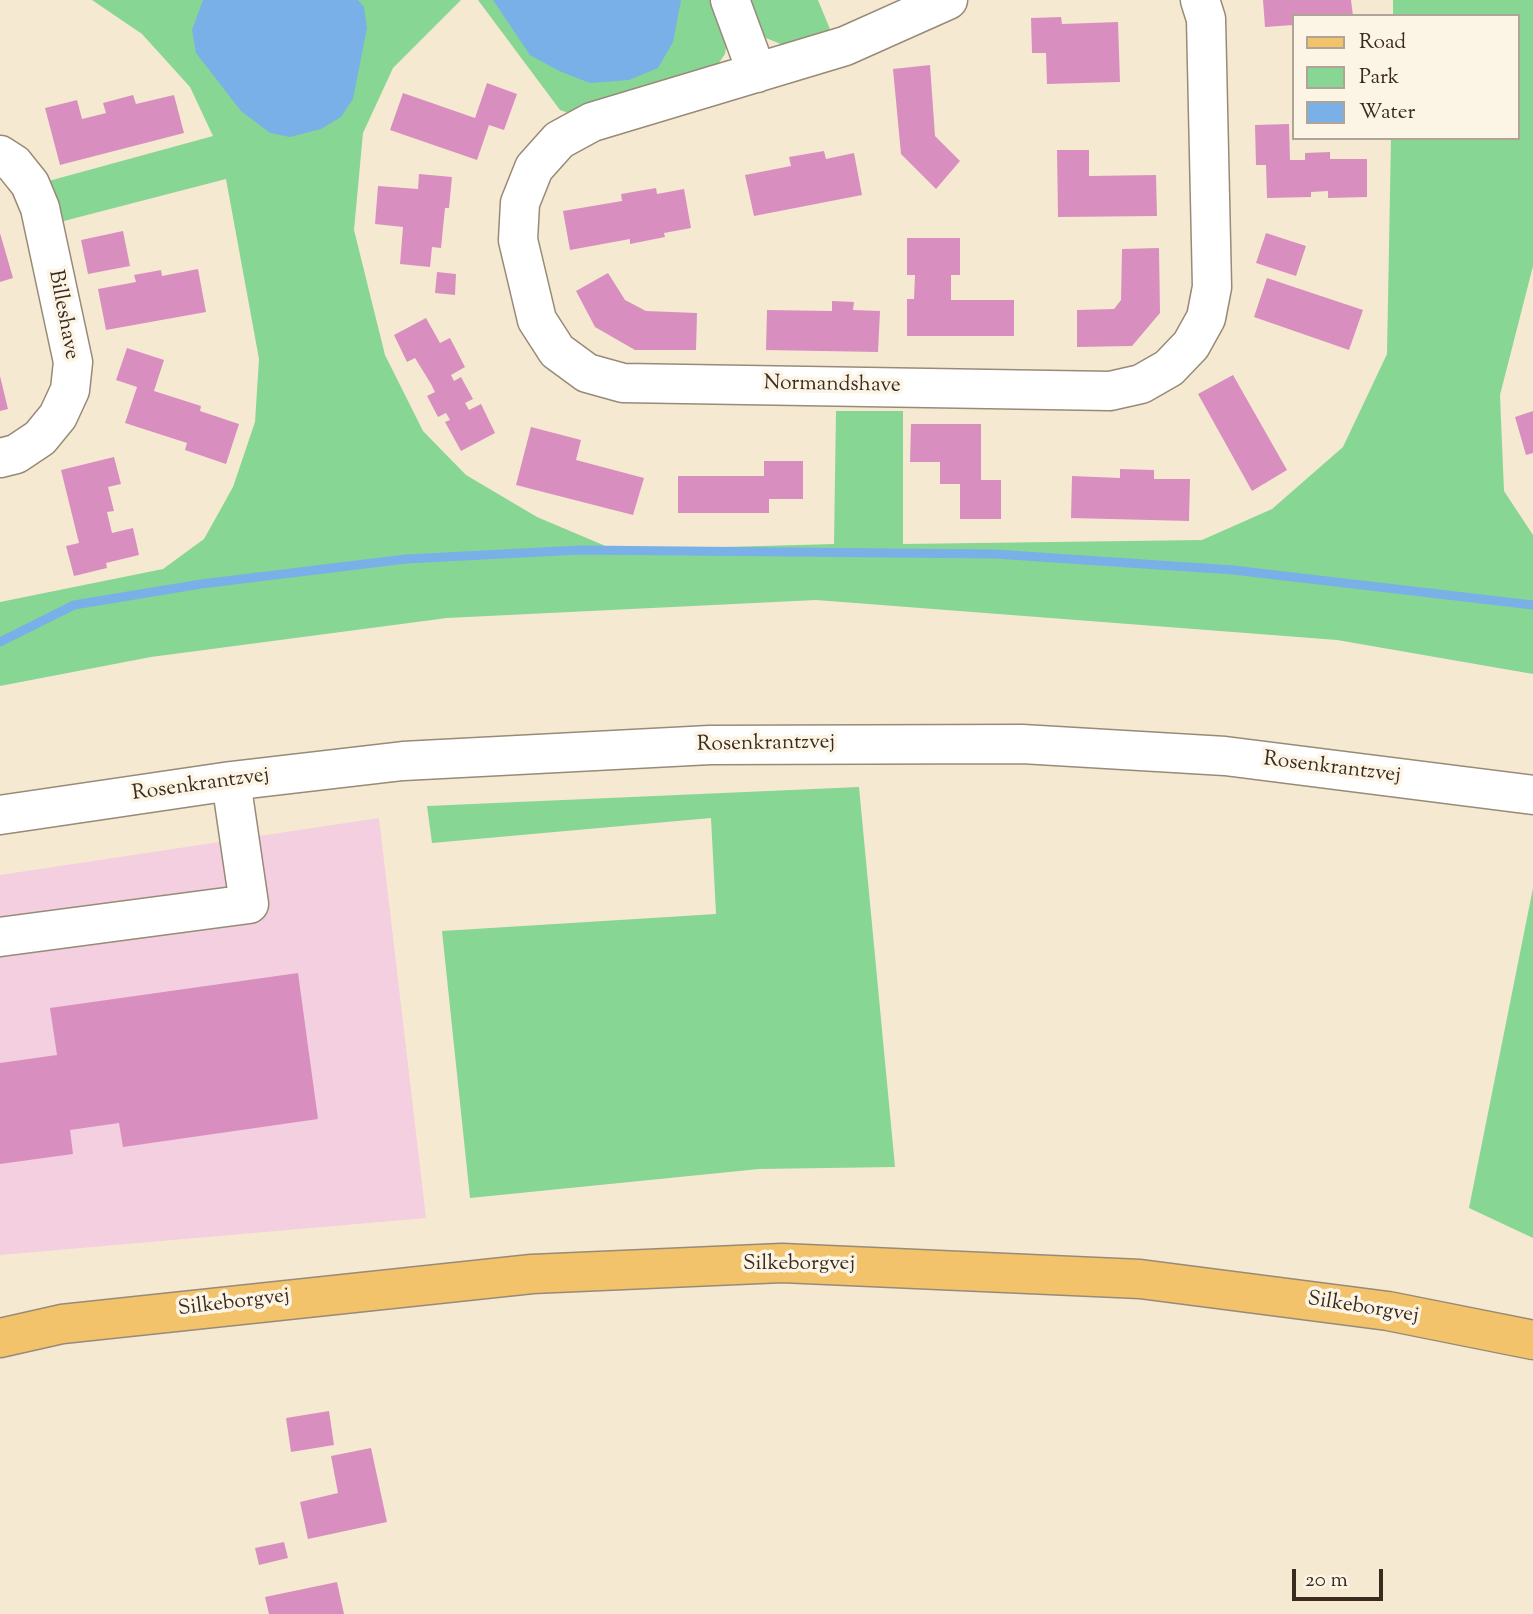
<!DOCTYPE html>
<style>
body{margin:0}
#map{position:relative;width:1533px;height:1614px;overflow:hidden;background:#f6e9d1;font-family:"Sorts Mill Goudy",serif}
canvas{display:block}
.legend{position:absolute;left:1292px;top:14px;width:228px;height:126px;box-sizing:border-box;background:#fcf5e5;border:2px solid #afa495;margin:0;padding:9px 12px;list-style:none;font-size:21px;color:#3b2a1e}
.legend li{display:flex;align-items:center;gap:14px;height:35px}
.legend b{width:35px;border:2px solid #afa495}
.scale{position:absolute;left:1292px;top:1569px;width:91px;height:32px;box-sizing:border-box;border:4px solid #3b2a1e;border-top:0;padding-left:9px;font-size:21px;line-height:24px;white-space:nowrap;color:#3b2a1e;-webkit-text-stroke:5px #fcf5e5;paint-order:stroke}
</style>
<div id="map">
<canvas width="1533" height="1614"></canvas>
<ul class="legend">
<li><b style="height:9px;background:#f2c36a"></b>Road</li>
<li><b style="height:19px;background:#88d694"></b>Park</li>
<li><b style="height:19px;background:#78b0e7"></b>Water</li>
</ul>
<div class="scale">20 m</div>
</div>
<script>
const ctx = document.querySelector('canvas').getContext('2d');
ctx.lineJoin = 'round';
function fillPath(path, color) { ctx.fillStyle = color; ctx.fill(path, 'evenodd'); }
const toPath = rows => new Path2D(rows.map(r => 'M' + r).join(''));
function strokePath(path, color, width, dash) { ctx.strokeStyle = color; ctx.lineWidth = width; ctx.lineCap = dash ? 'butt' : 'round'; ctx.setLineDash(dash || []); ctx.stroke(path); }
function label(font, color, halo, rows, align = 'center') {
  ctx.font = font + ' "Sorts Mill Goudy",serif'; ctx.lineWidth = 7; ctx.setLineDash([]); ctx.textBaseline = 'middle'; ctx.strokeStyle = halo; ctx.fillStyle = color; for (const [text, x, y, turn = 0] of rows) {
    ctx.save(); ctx.translate(x, y); ctx.rotate((+turn || 0) * Math.PI / 180); ctx.textAlign = isNaN(turn) ? turn : align; if (halo) ctx.strokeText(text, 0, 0); ctx.fillText(text, 0, 0); ctx.restore();
  }
}
const built = toPath([
 [379,818,426,1218,0,1255,0,875]
]);
const green = toPath([
 [92,0,461,0,393,68,363,133,354,230,385,355,423,431,466,475,537,517,615,550,834,544,836,411,903,411,903,544,1202,540,1272,509,1343,447,1387,354,1391,138,1517,138,1517,16,1393,16,1393,0,1533,0,1533,266,1500,395,1504,491,1533,535,1533,674,1337,640,816,600,447,618,151,657,0,686,0,602,163,569,204,539,233,487,255,422,259,359,226,179,60,222,45,182,213,136,190,87,142,34],
 [478,0,717,0,728,36,725,54,714,70,574,115,560,110],
 [745,0,818,0,832,34,783,45,766,38],
 [859,787,895,1167,759,1169,470,1198,442,931,716,914,711,818,432,843,427,806],
 [1533,888,1533,1238,1469,1208]
]);
const water = toPath([
 [203,0,358,0,364,7,367,28,353,99,341,117,321,129,290,137,270,133,241,111,196,53,192,30],
 [493,0,681,0,673,42,658,68,629,80,590,83,559,71,530,55]
]);
const stream = toPath([
 [0,642,74,605,201,584,406,559,580,550,995,554,1233,570,1533,605]
]);
const building = toPath([
 [1263,0,1351,0,1353,16,1293,16,1293,25,1265,27],
 [1061,17,1062,24,1118,22,1120,82,1047,84,1046,53,1032,53,1031,18],
 [930,65,935,136,960,161,936,189,901,154,893,69],
 [487,83,517,94,504,130,489,125,477,160,390,130,403,93,475,118],
 [133,95,136,104,174,95,184,133,60,165,45,108,77,100,82,119,106,113,103,103],
 [1289,124,1290,160,1305,160,1305,153,1330,152,1330,159,1367,159,1367,197,1328,198,1328,191,1311,192,1311,197,1267,198,1266,165,1256,165,1255,125],
 [1057,150,1089,150,1089,176,1156,175,1157,216,1058,217],
 [824,151,826,159,854,153,862,195,754,216,745,175,791,166,789,157],
 [419,174,452,177,449,208,445,208,441,248,432,247,430,267,400,264,403,227,375,224,378,186,418,189],
 [656,188,657,194,684,189,691,228,664,233,665,237,630,244,630,239,570,250,563,211,622,201,621,194],
 [123,231,130,266,88,274,81,240],
 [0,233,13,278,0,282],
 [1266,233,1306,246,1296,276,1256,263],
 [907,238,960,238,960,275,951,275,951,300,1014,300,1014,336,907,336,907,299,914,299,915,275,907,275],
 [1159,248,1160,313,1132,346,1077,347,1077,310,1114,309,1121,300,1122,249],
 [198,269,206,312,106,330,98,289,136,282,134,275,161,270,162,276],
 [437,272,456,274,455,295,435,293],
 [608,273,625,300,646,311,697,313,696,350,635,350,595,327,576,291],
 [1267,278,1363,310,1349,350,1254,317],
 [832,301,854,302,853,310,880,311,878,352,766,350,767,310,832,311],
 [426,318,440,343,450,338,465,367,451,375,454,381,461,377,473,399,465,403,469,410,481,404,495,433,461,451,445,422,450,420,446,413,438,417,427,396,435,392,431,384,415,358,407,362,394,335],
 [127,348,164,360,154,391,201,406,200,411,239,424,226,464,185,450,187,443,125,423,137,387,116,380],
 [1233,375,1287,470,1252,491,1198,394],
 [0,376,8,409,0,411],
 [1533,411,1533,453,1526,455,1515,417],
 [911,424,981,424,981,480,1001,480,1001,519,960,519,960,484,940,484,940,462,910,462],
 [531,427,581,440,576,460,644,478,633,515,516,485],
 [114,457,121,484,108,487,114,511,107,512,112,533,133,528,139,555,106,563,107,568,74,576,66,546,79,543,61,470],
 [764,461,803,461,803,499,769,499,769,513,678,513,678,476,764,476],
 [1120,469,1154,470,1154,479,1190,479,1189,521,1071,518,1072,476,1120,478],
 [298,973,318,1119,123,1147,119,1123,70,1130,73,1154,0,1164,0,1063,57,1055,50,1008],
 [329,1411,334,1445,291,1452,286,1418],
 [371,1448,387,1522,308,1539,300,1502,338,1493,331,1456],
 [284,1542,288,1558,259,1565,255,1548],
 [337,1582,344,1614,269,1614,265,1597]
]);
const minor = toPath([
 [730,0,757,73],
 [948,0,845,46,592,122,559,140,534,168,520,203,518,240,537,320,557,351,587,373,623,383,1110,391,1141,384,1169,368,1191,345,1206,318,1212,287,1206,19,1200,0],
 [0,155,14,164,30,184,40,208,73,362,70,390,58,416,40,438,16,454,0,458],
 [0,815,231,781,403,761,710,745,1022,744,1225,756,1533,795],
 [0,937,249,904,231,781]
]);
const major = toPath([
 [0,1338,62,1324,532,1274,782,1263,1140,1279,1388,1311,1533,1340]
]);
const streetNames = [
 ["Billeshave",62,315,79],
 ["Normandshave",832,386,1],
 ["Rosenkrantzvej",766,745,-1],
 ["Rosenkrantzvej",1332,769,7],
 ["Rosenkrantzvej",201,786,-8],
 ["Silkeborgvej",799,1265],
 ["Silkeborgvej",234,1304,-7],
 ["Silkeborgvej",1363,1309,9]
];
fillPath(built, '#f3cfdf');
fillPath(green, '#88d694');
fillPath(water, '#78b0e7');
strokePath(stream, '#78b0e7', 9);
fillPath(building, '#d88fc0');
strokePath(minor, '#988a78', 41);
strokePath(major, '#988a78', 41);
strokePath(minor, '#fff', 38);
strokePath(major, '#f2c36a', 38);
label('21px', '#3b2a1e', '#fcf5e5', streetNames);
</script>
